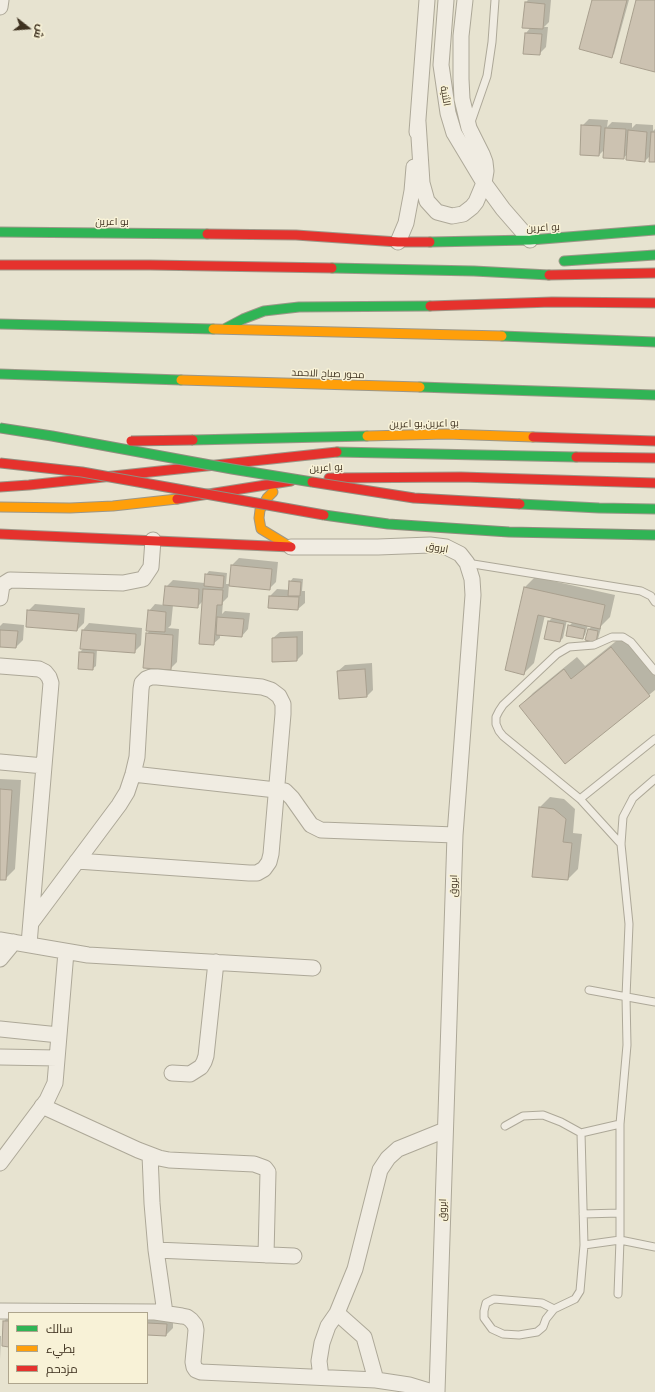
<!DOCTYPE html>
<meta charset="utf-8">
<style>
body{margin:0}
#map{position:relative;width:655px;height:1392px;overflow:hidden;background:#e7e3d0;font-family:"Libre Baskerville",Cairo,serif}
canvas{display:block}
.legend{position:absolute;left:8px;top:1312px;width:140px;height:72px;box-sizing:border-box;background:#f8f2d7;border:1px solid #aea58d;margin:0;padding:5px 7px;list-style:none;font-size:12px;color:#3e311f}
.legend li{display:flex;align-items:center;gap:8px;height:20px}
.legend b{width:20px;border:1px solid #aea58d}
.north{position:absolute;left:8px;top:8px;width:40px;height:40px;-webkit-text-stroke:3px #f8f2d7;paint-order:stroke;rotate:107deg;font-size:11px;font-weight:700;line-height:16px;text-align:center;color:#3e311f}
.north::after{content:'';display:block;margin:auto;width:14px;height:18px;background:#3e311f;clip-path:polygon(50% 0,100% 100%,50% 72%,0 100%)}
</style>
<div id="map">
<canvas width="655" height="1392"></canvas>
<ul class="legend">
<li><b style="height:5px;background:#30b455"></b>سالك</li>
<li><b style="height:5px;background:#ff9f0a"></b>بطيء</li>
<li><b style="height:5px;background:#e5322d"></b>مزدحم</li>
</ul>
<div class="north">ش</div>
</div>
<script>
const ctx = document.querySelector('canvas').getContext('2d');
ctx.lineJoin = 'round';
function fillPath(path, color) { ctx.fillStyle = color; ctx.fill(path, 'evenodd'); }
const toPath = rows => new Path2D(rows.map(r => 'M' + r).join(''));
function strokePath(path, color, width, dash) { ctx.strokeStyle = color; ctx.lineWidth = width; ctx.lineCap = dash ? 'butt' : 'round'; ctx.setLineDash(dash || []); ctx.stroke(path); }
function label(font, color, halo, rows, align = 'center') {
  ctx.font = font + ' "Libre Baskerville",Cairo,serif'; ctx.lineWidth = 3; ctx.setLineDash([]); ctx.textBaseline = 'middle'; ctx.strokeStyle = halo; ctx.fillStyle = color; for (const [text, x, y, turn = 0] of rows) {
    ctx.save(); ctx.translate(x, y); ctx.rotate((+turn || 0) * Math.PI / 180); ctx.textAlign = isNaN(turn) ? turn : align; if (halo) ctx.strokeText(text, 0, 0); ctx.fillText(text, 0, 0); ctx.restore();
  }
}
const shadow = toPath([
 [528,0,551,0,549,22,544,27,548,27,546,47,539,54,526,33,531,27,526,2],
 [593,0,629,0,614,54,611,57],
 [589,119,608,120,607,127,612,122,632,123,632,128,636,124,653,125,653,131,655,129,655,161,651,155,645,161,628,154,623,158,604,150,599,155,582,126],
 [239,558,278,562,276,582,269,589,229,584,228,597,223,602,222,614,225,611,250,613,248,629,242,636,220,634,220,638,213,644,203,601,197,607,173,605,171,625,168,628,179,629,177,662,170,669,147,634,150,630,149,611,155,604,164,605,166,587,173,580,205,583,206,575,209,571,227,573,226,584,230,584,232,565],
 [535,577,615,595,610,617,599,628,601,628,598,639,595,642,589,629,592,626,588,625,585,635,582,638,569,626,573,622,567,620,563,638,560,641,549,621,553,617,545,615,534,663,524,673,506,670,525,587],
 [293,578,303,579,302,591,305,591,305,603,298,609,269,607,270,596,277,589,290,590,290,582],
 [35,604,85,608,84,623,77,630,28,611],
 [3,623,24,625,23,640,16,647,0,646,0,626],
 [89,623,142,628,141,645,134,652,97,649,96,666,92,669,80,652,84,648,83,630],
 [303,631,303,654,297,660,273,638,280,632],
 [625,634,655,672,655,690,565,763,520,706,533,693,577,657,585,666],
 [372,663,373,690,367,696,338,671,345,665],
 [0,779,21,780,15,869,5,879,0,879],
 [550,797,564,799,575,809,573,833,582,834,578,869,568,879,540,807],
 [9,1316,9,1346,4,1321],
 [147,1316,173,1318,173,1328,166,1335,147,1334],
 [0,1336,1,1336,0,1359]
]);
const building = toPath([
 [592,0,627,0,612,58,579,49,592,0],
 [636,0,655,0,655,72,620,63,636,0],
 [525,2,545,4,543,29,522,28,525,2],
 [525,33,542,34,540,55,523,54,525,33],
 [581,125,601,126,599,156,580,155,581,125],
 [605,128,626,129,624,159,603,158,605,128],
 [628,130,647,132,645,162,626,160,628,130],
 [651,132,655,132,655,162,649,162,651,132],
 [231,565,272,569,270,590,229,586,231,565],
 [205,574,224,576,223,588,204,586,205,574],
 [289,581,301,582,300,596,288,596,289,581],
 [165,586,199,589,198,608,163,605,165,586],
 [524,587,605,605,600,629,538,615,524,675,505,670,524,587],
 [203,589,223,590,222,605,217,605,214,645,199,644,203,589],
 [269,596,299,597,298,610,268,608,269,596],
 [27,610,79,614,77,631,26,627,27,610],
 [148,610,166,612,165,632,146,631,148,610],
 [217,617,244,619,242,637,216,635,217,617],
 [548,621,564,624,560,642,544,639,548,621],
 [568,625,585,629,583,639,566,636,568,625],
 [588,629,598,631,596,643,585,640,588,629],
 [0,630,18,631,16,648,0,647,0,630],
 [82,630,136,634,135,653,80,649,82,630],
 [146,633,173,635,171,670,143,668,146,633],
 [297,637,297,661,272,662,272,638,297,637],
 [611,647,650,696,565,764,519,706,564,669,571,679,611,647],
 [79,652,94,653,93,670,78,669,79,652],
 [365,669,367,697,339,699,337,671,365,669],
 [0,789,12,790,6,880,0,880,0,789],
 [539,807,554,809,566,819,563,842,572,843,568,880,532,877,539,807],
 [3,1321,9,1321,9,1347,2,1346,3,1321],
 [147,1323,167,1324,166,1336,147,1335,147,1323]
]);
const lane = toPath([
 [471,122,487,76,492,42,495,0],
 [467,563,641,591,651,596,655,602],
 [580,799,655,739],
 [621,844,580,799,503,736,499,731,496,724,496,717,499,711,503,705,557,654,569,647,594,645,612,637,623,637,631,642,655,671],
 [589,990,655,1002],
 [505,1126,523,1116,543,1115,561,1122,581,1133,620,1124],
 [583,1214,620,1213],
 [584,1245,620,1240,655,1247],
 [618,1294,620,1240,620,1124,627,1045,626,997,629,924,621,844,623,817,633,798,655,779],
 [554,1309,542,1303,494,1299,486,1303,484,1311,484,1318,492,1329,503,1334,519,1335,537,1332,543,1327,546,1319,554,1309,575,1299,580,1291,584,1245,581,1133]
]);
const street = toPath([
 [446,0,441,65,448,113,454,133,484,183,503,209,530,240],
 [0,7,1,0],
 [418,122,422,183,427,201,437,212,452,216,463,214,472,207,476,202,484,183,486,171,485,162,482,154,469,128,462,99,461,79,461,36,465,0],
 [417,132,427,0],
 [398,242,406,223,412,191,414,167],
 [291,547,378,547,430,545,446,547,460,554,467,563,472,579,473,595,455,835,437,1392],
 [0,598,2,585,10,580,123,583,143,579,151,567,153,540],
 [0,666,39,669,45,672,49,677,51,683,29,944],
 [0,762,44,766],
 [133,774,285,791,292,798,311,825,321,830,455,835],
 [31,923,119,805,127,792,133,774,137,757,141,689,142,683,146,679,151,677,157,677,262,687,271,690,279,696,283,704,283,714,271,854,269,862,264,869,257,873,249,873,77,861],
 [0,940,88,955,313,968],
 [0,959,14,942],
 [0,1029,59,1035],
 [0,1057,57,1058],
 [172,1073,190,1074,201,1067,204,1062,206,1056,216,962],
 [42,1106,138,1150,159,1158,169,1160,254,1164,265,1168,268,1172,266,1255],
 [150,1155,152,1203,156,1250,165,1313],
 [0,1163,47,1100,55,1083,66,952],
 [156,1250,294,1256],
 [0,1311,155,1312,182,1316,187,1317,191,1320,195,1325,196,1330,193,1362,194,1367,196,1370,201,1372,376,1380,409,1385,432,1392],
 [337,1313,364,1337,376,1380],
 [321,1377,319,1361,322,1343,328,1326,337,1313,355,1269,380,1170,388,1158,398,1149,445,1130]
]);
const fast = toPath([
 [0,232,207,234],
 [430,242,530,240,655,230],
 [564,261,655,255],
 [332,268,474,271,549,275],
 [0,324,213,329],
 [226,328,243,319,264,311,299,307,430,306],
 [502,336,655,342],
 [0,374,181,380],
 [420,387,655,395],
 [193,440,367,436],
 [337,452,576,457],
 [520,504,599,508,655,509]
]);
const slow = toPath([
 [213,329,502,336],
 [181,380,420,387],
 [367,436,446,434,533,437],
 [273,492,267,498,260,510,259,518,261,529,289,546],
 [0,507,70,508,113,506,177,499]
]);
const jam = toPath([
 [207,234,296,235,398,242,430,242],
 [0,265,150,265,332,268],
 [549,275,655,273],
 [430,306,552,302,655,303],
 [533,437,655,441],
 [576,457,655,458],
 [329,478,461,477,655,483],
 [0,487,29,485,337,452],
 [177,499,291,481],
 [0,534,291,547]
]);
const fastBridge = toPath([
 [0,428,52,436,232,469,312,482],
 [324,515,388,524,509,532,655,535]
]);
const jamBridge = toPath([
 [131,441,193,440],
 [0,463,82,472,324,515],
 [312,482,414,498,520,504]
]);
const streetNames = [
 ["الثنية",445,96,80],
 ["بو اعرين",112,222],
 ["بو اعرين",543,228,-3],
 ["محور صباح الاحمد",328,374,2],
 ["بو اعرين,بو اعرين",424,424,-1],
 ["بو اعرين",326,468,-3],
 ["ابروق",437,548,9],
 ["ابروق",454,886,-88],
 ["ابروق",443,1210,-88]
];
fillPath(shadow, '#0003');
fillPath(building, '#ccc2b1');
strokePath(building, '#a89f8e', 1);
strokePath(lane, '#ada898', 9);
strokePath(street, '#ada898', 17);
strokePath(fast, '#9c9788', 11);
strokePath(slow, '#9c9788', 11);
strokePath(jam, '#9c9788', 11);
strokePath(lane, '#f0ece2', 7);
strokePath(street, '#f0ece2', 15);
strokePath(fast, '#30b455', 9);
strokePath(slow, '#ff9f0a', 9);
strokePath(jam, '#e5322d', 9);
strokePath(fastBridge, '#928d7f', 11, []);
strokePath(jamBridge, '#928d7f', 11, []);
strokePath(fastBridge, '#30b455', 9);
strokePath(jamBridge, '#e5322d', 9);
label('10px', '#3e311f', '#f8f2d7', streetNames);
</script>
